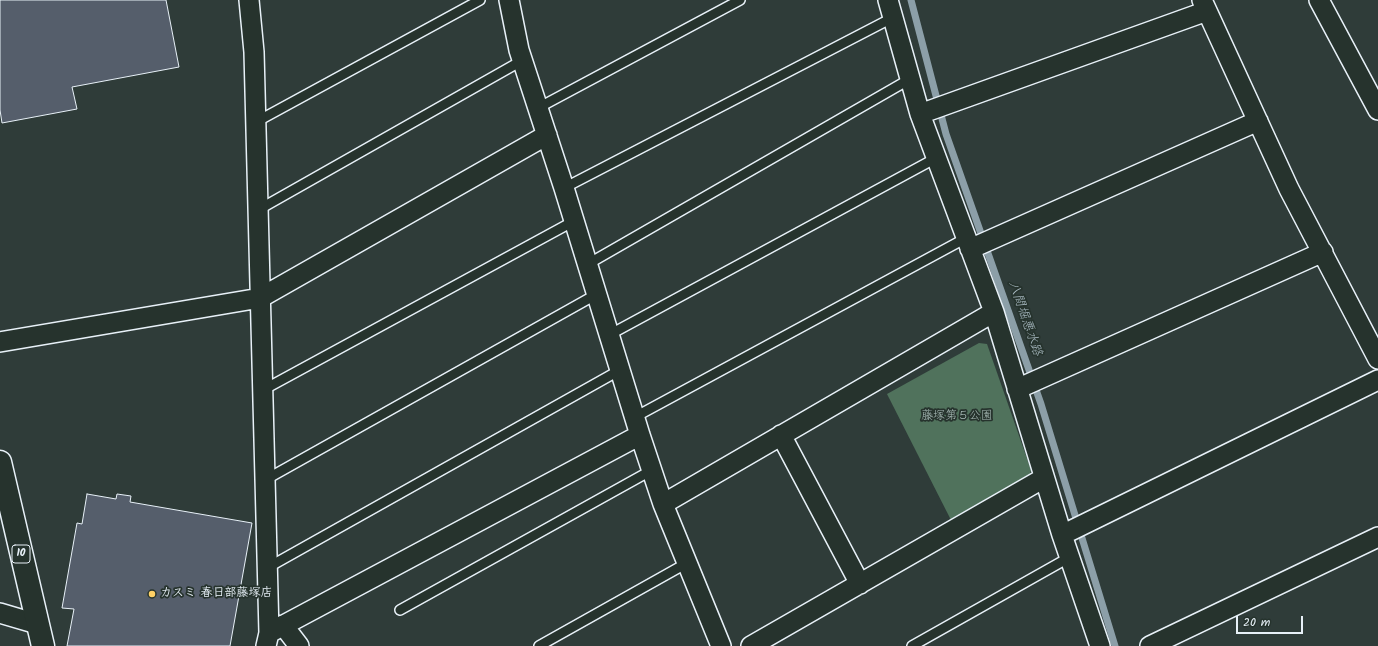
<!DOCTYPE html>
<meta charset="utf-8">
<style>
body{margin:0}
#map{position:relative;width:1378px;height:646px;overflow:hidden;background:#2f3c39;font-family:Kalam,sans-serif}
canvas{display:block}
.scale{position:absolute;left:1236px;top:616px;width:67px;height:18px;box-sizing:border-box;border:2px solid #e8f1f8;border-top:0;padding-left:5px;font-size:12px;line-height:14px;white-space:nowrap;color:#e8f1f8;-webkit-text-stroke:3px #26332d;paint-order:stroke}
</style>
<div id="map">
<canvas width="1378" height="646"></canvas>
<div class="scale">20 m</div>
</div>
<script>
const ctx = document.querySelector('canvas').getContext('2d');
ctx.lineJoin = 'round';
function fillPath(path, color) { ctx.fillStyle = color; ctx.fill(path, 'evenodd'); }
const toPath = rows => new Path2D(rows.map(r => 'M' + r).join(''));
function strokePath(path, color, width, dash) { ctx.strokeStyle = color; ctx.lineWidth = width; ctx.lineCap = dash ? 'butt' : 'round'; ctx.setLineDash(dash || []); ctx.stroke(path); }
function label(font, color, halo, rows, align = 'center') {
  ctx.font = font + ' Kalam,"Klee One",sans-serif'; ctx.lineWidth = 3.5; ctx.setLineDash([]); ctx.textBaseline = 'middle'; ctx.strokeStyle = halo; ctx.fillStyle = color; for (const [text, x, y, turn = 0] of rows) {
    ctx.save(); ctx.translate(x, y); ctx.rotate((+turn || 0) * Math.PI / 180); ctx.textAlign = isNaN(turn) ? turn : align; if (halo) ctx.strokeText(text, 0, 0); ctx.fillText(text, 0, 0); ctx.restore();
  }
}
const green = toPath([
 [979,343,987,344,1031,470,1029,480,953,524,887,394]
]);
const stream = toPath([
 [911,0,946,134,1041,404,1115,646]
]);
const building = toPath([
 [0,0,166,0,179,67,72,87,77,109,2,123,0,110,0,0],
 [87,494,116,499,117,494,131,496,130,502,252,523,230,646,67,646,74,609,62,608,77,523,82,524,87,494]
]);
const lane = toPath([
 [538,108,740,0],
 [256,122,480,0],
 [564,188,892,18],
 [258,210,523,60],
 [588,264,910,79],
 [609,335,936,158],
 [263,390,574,221],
 [635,417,966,238],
 [265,480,597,294],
 [267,568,620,370],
 [400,610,652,470],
 [539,646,687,563],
 [912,646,1070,557]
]);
const street = toPath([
 [249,0,254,52,269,633,266,646],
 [509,0,519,50,564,188,640,435,663,504,721,646],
 [888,0,920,114,994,312,1062,535,1100,646],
 [1202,0,1289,189,1378,359],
 [1319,0,1378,110],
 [920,114,1207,11],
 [970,249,1258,121],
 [0,342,260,298,547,135],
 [1017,389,1323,252],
 [781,435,860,584],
 [663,504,994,312],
 [1062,535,1378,380],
 [0,613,37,624],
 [283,625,299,646],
 [269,633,640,435],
 [751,646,1044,478],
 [1150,646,1378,537]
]);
const primary = toPath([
 [0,462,43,646]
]);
const markers = [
 [152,594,4,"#ffd166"]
];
const shields = [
 [21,554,18]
];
const shieldNames = [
 ["10",21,554]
];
const parkNames = [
 ["藤塚第５公園",957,417]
];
const poiNames = [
 ["カスミ 春日部藤塚店",160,594]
];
const waterNames = [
 ["八間堀悪水路",1024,319,71]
];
fillPath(green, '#50725c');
strokePath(stream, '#8c9fa8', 7);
fillPath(building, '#555e6b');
strokePath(building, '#e8f1f8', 1);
strokePath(lane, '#e8f1f8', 12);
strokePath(street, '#e8f1f8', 22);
strokePath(primary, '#e8f1f8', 25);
strokePath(lane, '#26332d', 9);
strokePath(street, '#26332d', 19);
strokePath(primary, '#26332d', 22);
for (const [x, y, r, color] of markers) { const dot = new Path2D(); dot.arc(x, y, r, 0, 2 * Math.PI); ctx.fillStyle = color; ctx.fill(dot); strokePath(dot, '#26332d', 1.5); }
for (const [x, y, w] of shields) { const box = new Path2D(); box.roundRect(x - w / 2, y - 9, w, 18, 3); ctx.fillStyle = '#26332d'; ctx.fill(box); strokePath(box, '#e8f1f8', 1); }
label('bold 11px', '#e8f1f8', null, shieldNames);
label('12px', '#abbeba', '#26332d', parkNames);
label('bold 12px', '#e8f1f8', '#26332d', poiNames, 'left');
label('italic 13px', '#aabbc3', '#26332d', waterNames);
</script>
